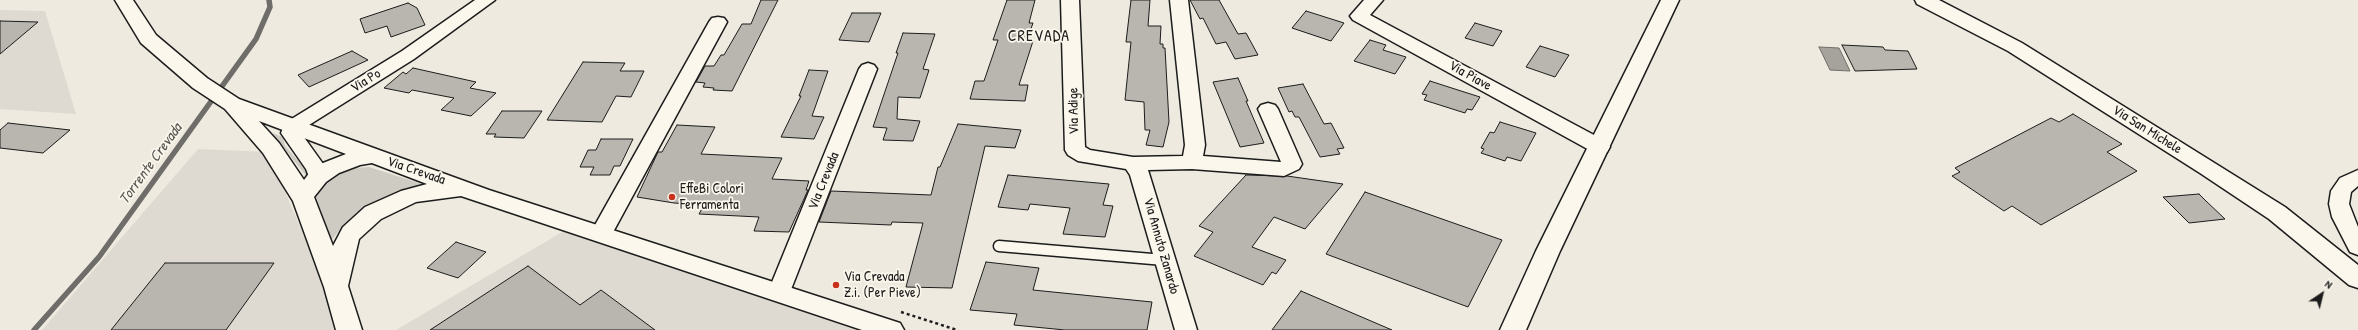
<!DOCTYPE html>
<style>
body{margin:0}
#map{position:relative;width:2358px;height:330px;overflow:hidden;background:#eeeadf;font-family:"Patrick Hand",sans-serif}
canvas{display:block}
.north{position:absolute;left:2302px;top:274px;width:40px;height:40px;-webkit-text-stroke:3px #fbf7ec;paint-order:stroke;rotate:35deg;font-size:11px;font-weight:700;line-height:16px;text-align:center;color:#1c1c1c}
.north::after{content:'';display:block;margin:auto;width:14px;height:18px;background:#1c1c1c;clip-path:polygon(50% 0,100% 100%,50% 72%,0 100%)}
</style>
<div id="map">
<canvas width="2358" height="330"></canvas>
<div class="north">N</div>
</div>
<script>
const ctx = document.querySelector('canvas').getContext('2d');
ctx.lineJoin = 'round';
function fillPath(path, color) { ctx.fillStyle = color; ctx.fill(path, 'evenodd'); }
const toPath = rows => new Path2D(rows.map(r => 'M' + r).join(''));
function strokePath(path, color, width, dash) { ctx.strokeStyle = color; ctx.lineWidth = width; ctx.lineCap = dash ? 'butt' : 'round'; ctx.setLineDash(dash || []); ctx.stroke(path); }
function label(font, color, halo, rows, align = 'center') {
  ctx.font = font + ' "Patrick Hand",sans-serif'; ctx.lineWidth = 3.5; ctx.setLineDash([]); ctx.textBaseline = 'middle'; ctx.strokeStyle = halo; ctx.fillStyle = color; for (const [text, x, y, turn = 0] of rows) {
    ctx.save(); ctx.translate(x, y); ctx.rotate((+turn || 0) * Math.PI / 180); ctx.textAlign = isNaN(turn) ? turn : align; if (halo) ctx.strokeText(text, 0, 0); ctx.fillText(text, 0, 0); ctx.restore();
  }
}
const built = toPath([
 [0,10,45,11,76,114,0,109],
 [198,149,268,152,344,330,42,330],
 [569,228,871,330,396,330]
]);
const green = toPath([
 [272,133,283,137,285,146,308,172,307,177],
 [369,167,422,184,396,193,366,208,342,227,330,242,315,199,317,193,321,185,334,175,353,168]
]);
const water = toPath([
 [1819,47,1839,48,1850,71,1830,70,1819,47]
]);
const stream = toPath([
 [34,330,99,257,256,39,270,7,269,0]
]);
const building = toPath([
 [761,0,778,0,732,91,713,90,714,88,703,87,705,83,696,82,705,66,714,66,721,55,724,55,742,24,751,24,761,0],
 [1007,0,1035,0,1029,23,1033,23,1027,40,1033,41,1019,85,1028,85,1025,101,970,99,975,81,984,81,998,40,993,40,1007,0],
 [1131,0,1150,0,1148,26,1161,26,1160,44,1163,44,1163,48,1165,48,1169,122,1163,147,1146,145,1150,130,1145,130,1144,102,1125,100,1131,42,1126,42,1131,0],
 [1190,0,1219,0,1238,34,1246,33,1258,55,1235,59,1226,42,1216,44,1203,18,1200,19,1190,0],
 [408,3,417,8,425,25,391,37,387,26,365,33,360,19,408,3],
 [1306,11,1344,23,1331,41,1292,28,1306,11],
 [852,13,881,13,869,42,839,40,852,13],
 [0,21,38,22,0,54,0,21],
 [1475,23,1502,31,1493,46,1465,38,1475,23],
 [903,33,935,34,923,69,929,70,920,98,898,97,897,119,920,121,913,141,883,140,887,128,873,127,898,53,896,53,903,33],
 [1370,40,1386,45,1383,50,1406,57,1395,74,1354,61,1370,40],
 [1842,45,1883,47,1885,50,1908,51,1917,69,1855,71,1842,45],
 [1540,46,1569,55,1555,77,1526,67,1540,46],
 [352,51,368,60,309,87,298,75,352,51],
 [583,62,625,63,620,71,644,71,631,97,616,96,602,122,547,120,583,62],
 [413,68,476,82,470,88,496,93,471,116,441,110,454,98,412,90,409,93,384,88,403,72,406,74,413,68],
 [809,70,828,71,812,116,824,117,814,139,781,137,801,96,799,96,809,70],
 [1238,78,1248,101,1246,101,1264,143,1240,147,1213,82,1238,78],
 [1430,81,1461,91,1480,97,1472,110,1467,109,1465,113,1424,100,1427,95,1422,94,1430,81],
 [1303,84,1324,124,1331,123,1344,148,1337,149,1340,154,1320,157,1299,117,1295,117,1292,111,1289,112,1278,88,1303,84],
 [502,111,542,111,524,138,494,137,496,134,486,134,502,111],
 [2073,114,2122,144,2107,152,2137,171,2041,225,2012,206,2004,211,1952,176,1960,172,1955,168,2051,118,2059,122,2073,114],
 [1500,122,1536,133,1521,161,1507,157,1505,161,1481,153,1484,149,1481,148,1490,132,1494,133,1500,122],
 [8,123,70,130,43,153,0,148,0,130,8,123],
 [958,124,1021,130,1015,148,985,146,952,288,906,287,923,223,892,222,891,225,819,222,831,191,931,195,938,167,940,167,958,124],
 [677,125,715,127,701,154,782,158,772,179,809,181,806,190,808,190,789,232,754,231,759,217,699,214,704,205,674,203,637,197,658,152,662,152,677,125],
 [601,139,633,139,620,166,614,166,610,175,590,175,594,167,580,167,588,150,596,150,601,139],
 [1008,175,1109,184,1103,205,1113,206,1105,237,1063,234,1070,208,1030,204,1028,210,998,207,1008,175],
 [1246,175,1287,176,1343,184,1305,229,1274,217,1252,247,1286,260,1276,274,1272,272,1263,285,1194,256,1213,232,1199,226,1246,175],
 [1365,192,1502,240,1468,307,1326,254,1365,192],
 [2199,194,2206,201,2225,219,2189,223,2163,197,2199,194],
 [456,242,486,252,458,278,427,268,456,242],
 [986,262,1039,268,1033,290,1152,302,1147,330,1065,330,1014,325,1017,314,970,310,986,262],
 [165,263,274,263,226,330,111,330,165,263],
 [528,266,580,305,601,290,655,330,430,330,528,266],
 [1301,291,1392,330,1272,330,1301,291]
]);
const path = toPath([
 [901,312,957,330]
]);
const lane = toPath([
 [999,246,1164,260]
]);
const street = toPath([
 [475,0,495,0,414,59,301,130,301,133,326,168,328,177,325,182,318,184,311,182,306,169,281,133,285,123,402,51,475,0],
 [1061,0,1079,0,1085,147,1090,150,1133,157,1183,156,1185,145,1170,0,1188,0,1205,145,1203,156,1281,162,1258,109,1261,105,1268,103,1275,105,1278,109,1302,164,1299,169,1284,176,1192,169,1148,170,1197,330,1175,330,1130,175,1126,169,1078,161,1068,155,1065,150,1061,0],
 [1364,0,1383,0,1370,15,1607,142,1610,147,1607,152,1600,153,1593,152,1353,20,1350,16,1364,0],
 [718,17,724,18,727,22,612,234,608,239,601,241,594,239,590,234,709,22,712,18,718,17],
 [868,63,874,65,877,69,790,292,787,298,779,300,771,298,768,292,859,69,862,65,868,63],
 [2358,170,2358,186,2351,192,2349,204,2358,227,2358,255,2350,252,2332,217,2329,204,2331,191,2340,178,2358,170]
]);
const secondary = toPath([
 [1661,0,1679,0,1560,251,1526,330,1500,330,1536,251,1661,0],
 [1915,0,1939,0,2022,43,2285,207,2358,265,2358,288,2349,285,2269,219,2200,173,2008,51,1917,4,1915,0]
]);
const primary = toPath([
 [115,0,133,0,156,35,207,78,239,99,489,190,900,323,904,330,862,330,461,196,416,202,381,219,359,239,348,286,362,330,336,330,324,287,293,201,263,153,225,109,193,88,141,43,115,0],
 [259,121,346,154,323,163,310,172,304,180,279,143,259,121],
 [372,163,427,184,401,191,365,207,343,227,333,246,314,197,326,182,339,173,360,165,372,163]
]);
const markers = [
 [672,197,4,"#c8321e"],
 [836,285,4,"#c8321e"]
];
const streetNames = [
 ["Via Piave",1470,76,29],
 ["Via Po",366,81,-32],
 ["Via Adige",1074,111,-91],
 ["Via San Michele",2147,130,32],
 ["Via Crevada",416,171,19],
 ["Via Crevada",824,181,-68],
 ["Via Annuto Zanardo",1161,246,74]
];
const poiNames = [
 ["EffeBi Colori",680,189],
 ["Ferramenta",680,205],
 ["Via Crevada",844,277],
 ["Z.i. (Per Pieve)",844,293]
];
const waterNames = [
 ["Torrente Crevada",151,164,-54]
];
const quarterNames = [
 ["CREVADA",1039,37]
];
fillPath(built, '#dedad1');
fillPath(green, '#ceccc2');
fillPath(water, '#a6a39d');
strokePath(water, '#6f6d69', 1);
strokePath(stream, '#6f6d69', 5.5);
fillPath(building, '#b9b6af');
strokePath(building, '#1c1c1c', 1);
strokePath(lane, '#1c1c1c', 13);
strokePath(street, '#1c1c1c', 3);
strokePath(secondary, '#1c1c1c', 3);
strokePath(primary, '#1c1c1c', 3);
strokePath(path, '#1c1c1c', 2.5, [3, 3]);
strokePath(lane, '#fbf7ec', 10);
fillPath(street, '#fbf7ec');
fillPath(secondary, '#fbf7ec');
fillPath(primary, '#fbf7ec');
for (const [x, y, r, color] of markers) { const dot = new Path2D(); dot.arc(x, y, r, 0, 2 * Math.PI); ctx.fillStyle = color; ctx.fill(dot); strokePath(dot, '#fbf7ec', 1.5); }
label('14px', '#1c1c1c', '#fbf7ec', streetNames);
label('14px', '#1c1c1c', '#fbf7ec', poiNames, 'left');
label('italic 15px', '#5a5956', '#fbf7ec', waterNames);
ctx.letterSpacing = '1px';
label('16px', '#1c1c1c', '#fbf7ec', quarterNames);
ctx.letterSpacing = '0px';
</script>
